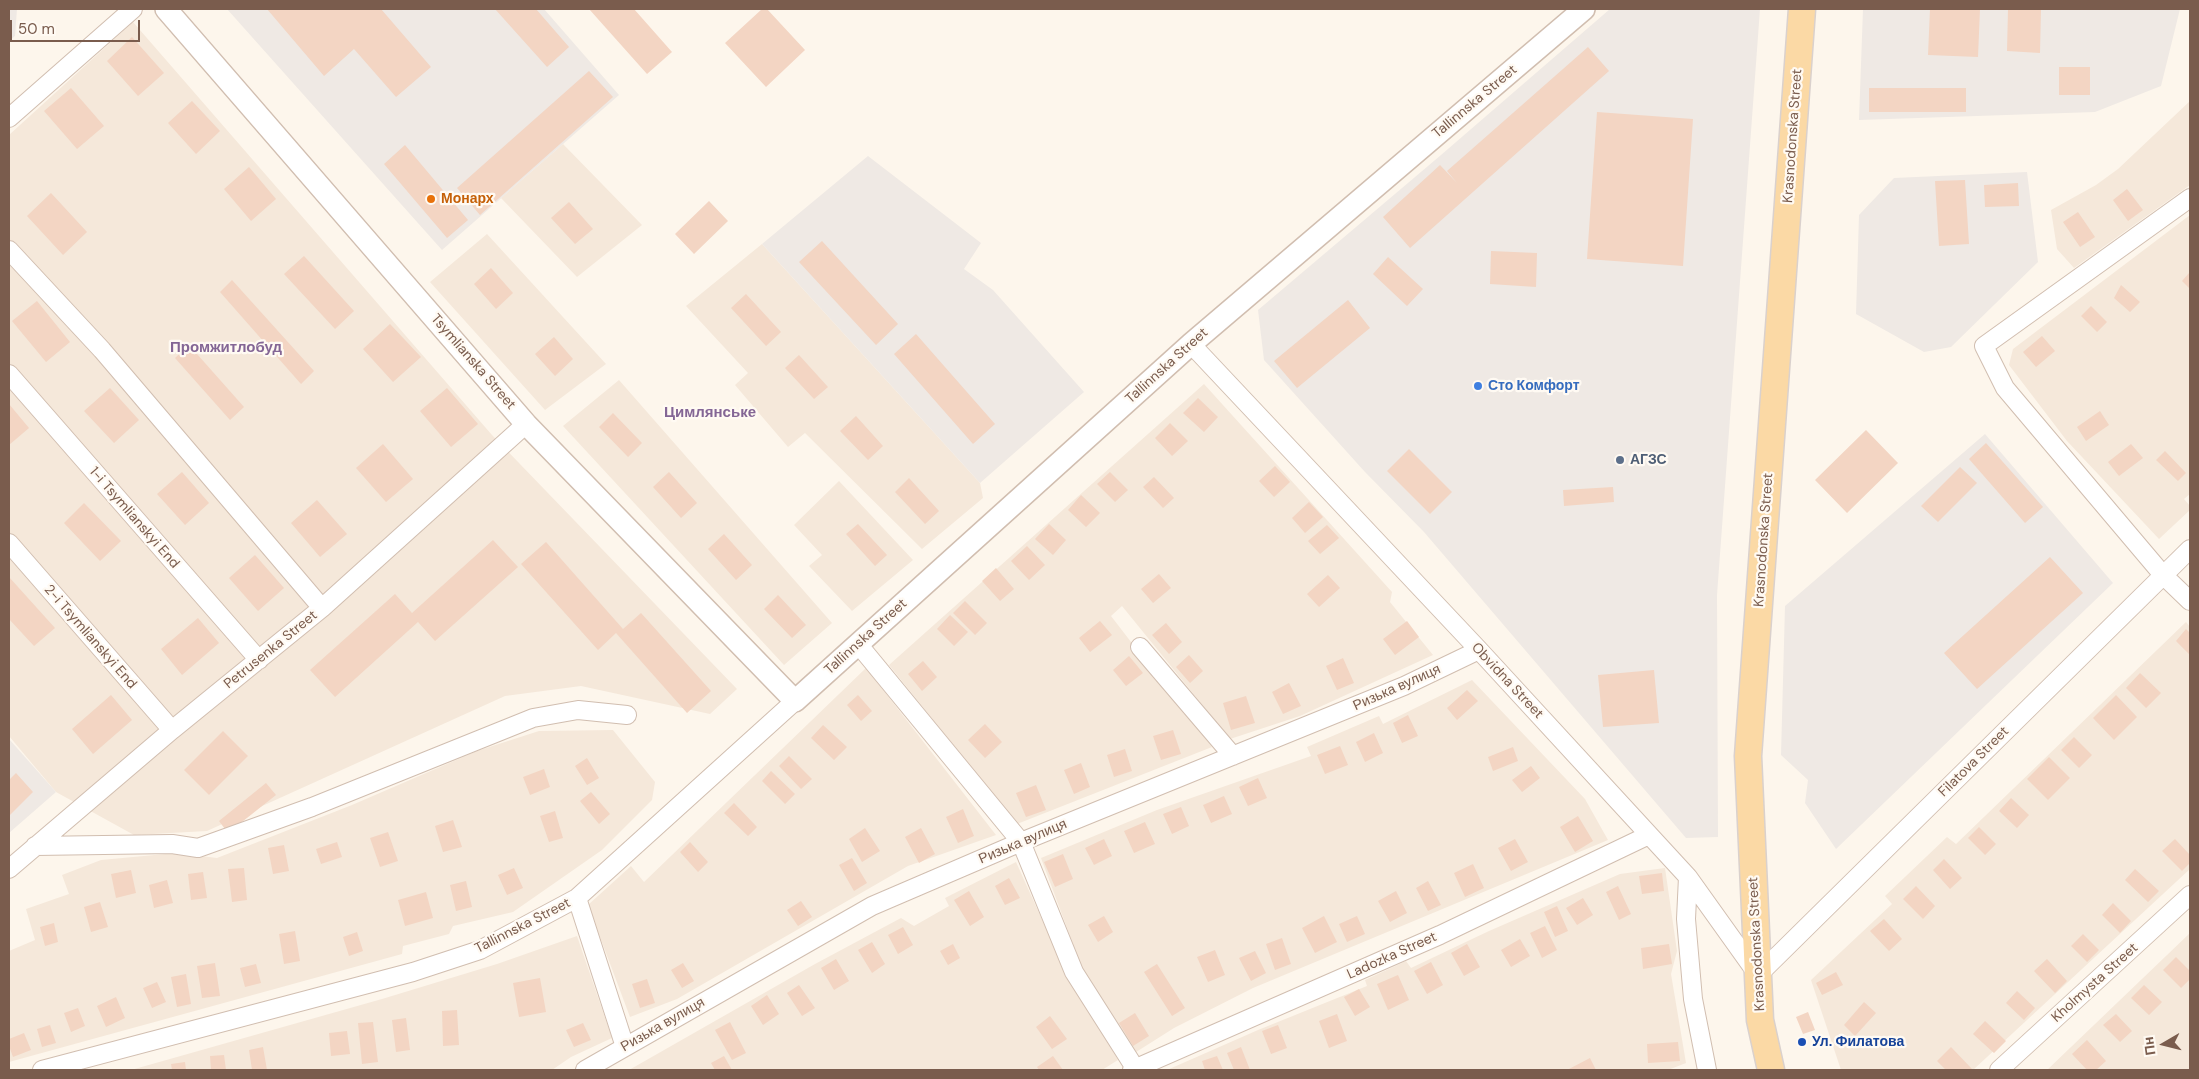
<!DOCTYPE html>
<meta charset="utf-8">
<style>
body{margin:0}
#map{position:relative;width:2199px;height:1079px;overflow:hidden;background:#fdf6ec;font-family:"DM Sans",sans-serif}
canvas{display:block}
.frame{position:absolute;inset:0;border:10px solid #7a5c4d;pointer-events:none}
.north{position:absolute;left:2139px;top:1019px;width:50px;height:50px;-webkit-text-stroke:4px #fffaf3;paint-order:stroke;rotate:262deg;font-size:14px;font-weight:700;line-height:20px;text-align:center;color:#7a5c4d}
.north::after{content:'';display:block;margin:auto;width:18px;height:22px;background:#7a5c4d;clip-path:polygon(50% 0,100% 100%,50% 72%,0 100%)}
.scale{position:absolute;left:10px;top:20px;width:130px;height:22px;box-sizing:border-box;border:2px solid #7a5c4d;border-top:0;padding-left:6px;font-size:15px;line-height:18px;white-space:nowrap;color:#7a5c4d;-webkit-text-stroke:4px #fffaf3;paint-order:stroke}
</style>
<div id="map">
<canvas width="2199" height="1079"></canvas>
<div class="frame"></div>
<div class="north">Пн</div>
<div class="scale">50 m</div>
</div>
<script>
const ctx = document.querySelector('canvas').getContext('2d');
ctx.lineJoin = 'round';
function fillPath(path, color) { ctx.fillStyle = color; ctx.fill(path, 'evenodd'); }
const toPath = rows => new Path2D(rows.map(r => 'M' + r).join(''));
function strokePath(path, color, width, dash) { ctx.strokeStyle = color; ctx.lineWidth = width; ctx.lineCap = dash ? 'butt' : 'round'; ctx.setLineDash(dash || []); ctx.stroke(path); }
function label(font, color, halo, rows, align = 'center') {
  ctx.font = font + ' "DM Sans",sans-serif'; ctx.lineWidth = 4.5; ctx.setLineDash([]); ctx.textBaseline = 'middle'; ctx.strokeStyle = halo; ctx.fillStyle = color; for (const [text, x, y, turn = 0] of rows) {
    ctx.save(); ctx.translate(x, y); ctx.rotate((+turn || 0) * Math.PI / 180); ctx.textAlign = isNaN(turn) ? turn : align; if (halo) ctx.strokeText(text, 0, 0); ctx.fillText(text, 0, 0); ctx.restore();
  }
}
const residential = toPath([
 [133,22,492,435,737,689,710,714,581,686,505,696,207,831,134,835,56,792,9,736,9,135],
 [2190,101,2190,185,2074,268,2057,249,2051,210,2096,185,2118,169],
 [563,144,642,225,577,277,501,198],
 [2190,215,2190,494,2184,499,2190,506,2190,510,2159,539,2067,441,2009,365,2013,349],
 [487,234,606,364,545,410,430,282],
 [762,244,980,483,983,498,922,549,805,433,788,447,735,385,748,373,686,306],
 [619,380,832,623,784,665,563,426],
 [1204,384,1392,592,1390,602,1433,655,1300,716,1230,739,1122,606,1111,616,1212,747,1017,824,889,665],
 [839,481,913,560,852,611,809,566,822,555,794,525],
 [2186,622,2190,627,2190,869,1973,1070,1841,1070,1811,980,1892,904,1885,896,1947,837,1956,844],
 [866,668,996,835,908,866,677,999,630,1017,588,905,631,866,644,882],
 [1472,680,1585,799,1608,840,1253,988,1174,1028,1133,1054,1083,971,1041,858,1157,810,1311,756,1307,747,1379,716,1383,724],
 [613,730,655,782,652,800,602,850,513,912,453,926,449,934,403,946,402,954,9,1062,9,951,35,940,26,909,69,894,62,875,101,860,176,853,217,858,352,805,477,751,539,731],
 [1016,862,1058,955,1118,1060,1102,1070,629,1070,815,964,901,918,914,926,949,906,945,898],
 [1665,868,1677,951,1671,974,1686,1063,1668,1070,1167,1070,1258,1030,1367,986,1365,980,1406,961,1411,968,1489,931,1620,874],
 [2190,933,2190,1070,2047,1070],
 [577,936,612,1038,571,1057,552,1070,131,1070,382,999,497,964]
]);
const industrial = toPath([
 [9,9,17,9,15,36,9,41],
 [227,9,544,9,619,95,442,250],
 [1610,9,1760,9,1717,595,1718,837,1686,838,1424,532,1365,472,1264,360,1258,310,1441,155],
 [1863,9,2180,9,2161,86,2095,112,1859,120],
 [868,156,981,243,964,269,993,290,1084,392,980,483,762,244],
 [2027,172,2038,262,1951,347,1924,352,1856,314,1859,215,1894,178],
 [1985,434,2113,583,1836,849,1805,803,1808,780,1781,755,1785,606],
 [9,739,56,792,9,833]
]);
const building = toPath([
 [267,9,381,9,431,67,396,97,354,49,324,76],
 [495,9,536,9,569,47,547,67],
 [589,9,634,9,672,52,647,74],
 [762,9,767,9,805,50,766,87,725,43],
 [1930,9,1980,9,1978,57,1928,55],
 [2008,9,2041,9,2040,53,2007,51],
 [132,37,164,73,138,96,107,61],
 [1588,47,1609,71,1410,248,1383,217,1440,165,1457,183,1447,171],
 [2059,67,2090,67,2090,95,2059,95],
 [589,71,613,97,480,215,457,188],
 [71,88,104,126,77,149,44,111],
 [1869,88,1966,88,1966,112,1869,112],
 [192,101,220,131,196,154,168,123],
 [1597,112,1693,119,1683,266,1587,259],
 [405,145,468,220,447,238,384,164],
 [249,167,276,199,251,221,224,189],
 [1965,180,1969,244,1939,246,1935,181],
 [2018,183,2019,206,1985,207,1984,185],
 [2127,189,2143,210,2128,221,2113,200],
 [51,193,87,232,63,255,27,216],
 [709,201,728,221,694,254,675,234],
 [569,202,593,229,575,244,551,218],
 [2078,212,2095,237,2080,247,2063,222],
 [822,241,898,324,876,345,799,262],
 [1491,251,1537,253,1536,287,1490,284],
 [304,256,354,311,335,329,284,274],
 [1388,257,1423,289,1407,306,1373,274],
 [491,268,513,293,496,309,474,284],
 [2190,272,2190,289,2182,281],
 [232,280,314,371,301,384,220,292],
 [2121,285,2140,302,2130,312,2114,298],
 [746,294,781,332,766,346,731,308],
 [1348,300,1370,328,1297,388,1274,361],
 [37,301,70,342,46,362,12,321],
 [2091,306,2107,322,2097,332,2081,316],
 [390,324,421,357,393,382,363,349],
 [916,334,995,424,973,444,894,354],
 [2042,336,2055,351,2036,367,2023,352],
 [554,337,573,359,555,376,535,354],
 [189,345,244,407,230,420,175,358],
 [799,355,828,387,814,399,785,368],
 [110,388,139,420,114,443,84,411],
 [447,388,478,424,451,447,420,411],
 [1198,398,1218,417,1204,432,1183,413],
 [9,404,29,428,9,445],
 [2100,411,2109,425,2086,441,2077,427],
 [613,413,642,443,628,457,599,427],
 [856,416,883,446,868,460,840,431],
 [1170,423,1188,441,1172,456,1155,438],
 [1866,430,1898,463,1847,513,1815,480],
 [1986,443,2043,507,2025,523,1969,459],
 [383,444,413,479,386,502,356,468],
 [2131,444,2143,458,2119,476,2108,462],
 [1409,449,1452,492,1430,514,1387,471],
 [2165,451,2186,473,2178,481,2156,460],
 [1275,466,1290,482,1274,497,1259,481],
 [1960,467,1977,483,1938,522,1921,506],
 [182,472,209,503,185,525,157,494],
 [669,472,697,503,681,518,653,487],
 [1110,472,1128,490,1115,502,1097,484],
 [1154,477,1174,498,1163,508,1143,487],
 [909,478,939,511,925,524,895,492],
 [1613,487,1614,502,1564,506,1563,490],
 [1081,495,1100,513,1086,527,1068,510],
 [317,500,347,534,320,557,291,523],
 [1309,502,1323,517,1305,533,1292,518],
 [84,503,121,541,100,561,64,523],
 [858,524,887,555,875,566,846,534],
 [1049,524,1066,540,1053,555,1035,539],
 [1327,525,1339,538,1320,554,1308,541],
 [724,534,752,565,736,580,708,549],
 [493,540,518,567,435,641,418,622,335,697,310,670,395,594,412,613],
 [546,542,623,629,641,613,711,691,687,713,616,633,598,650,521,564],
 [1027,546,1045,565,1029,580,1011,561],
 [255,555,284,588,258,611,229,578],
 [2050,557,2083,593,1977,689,1944,653],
 [996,568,1014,589,1000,601,982,581],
 [1159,574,1171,588,1153,603,1141,589],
 [1328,575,1340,588,1319,607,1307,594],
 [9,577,55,628,34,646,9,619],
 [778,595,806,625,792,638,764,609],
 [965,601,987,623,975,635,953,613],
 [950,615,968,632,954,646,937,629],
 [198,618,219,643,182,675,161,649],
 [1100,621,1112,635,1090,652,1079,638],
 [1407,621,1419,637,1395,655,1383,639],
 [1166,623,1182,642,1169,654,1152,635],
 [2186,629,2190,633,2190,655,2176,641],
 [1189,655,1203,671,1190,683,1176,667],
 [1129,656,1143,673,1126,686,1113,670],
 [1343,658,1354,683,1337,690,1326,666],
 [923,661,937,677,922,691,908,674],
 [1654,670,1659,723,1603,727,1598,675],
 [2140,673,2161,693,2146,708,2126,688],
 [1289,683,1301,706,1283,714,1272,692],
 [1467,690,1478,701,1457,720,1447,708],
 [111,695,132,720,93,754,72,729],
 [858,695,872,711,861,721,847,705],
 [2116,695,2137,717,2114,740,2093,718],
 [1246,696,1255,723,1231,730,1223,703],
 [1408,715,1418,736,1402,743,1393,723],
 [985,724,1002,742,985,758,968,740],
 [823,725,847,747,834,760,811,738],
 [1173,730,1181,754,1161,760,1153,736],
 [223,731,248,756,209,795,184,770],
 [1374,733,1383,753,1365,762,1356,742],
 [2074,737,2092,755,2079,768,2061,750],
 [1340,746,1348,765,1325,774,1317,755],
 [1513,747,1518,761,1493,771,1488,757],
 [1125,749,1132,771,1114,777,1107,755],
 [789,756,812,779,801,789,779,766],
 [2049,757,2070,778,2048,800,2027,779],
 [587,758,599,778,587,785,575,766],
 [1081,763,1090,787,1074,794,1064,770],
 [1531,766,1540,778,1522,792,1512,780],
 [544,769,550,787,530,795,523,777],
 [771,771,795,794,785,804,762,781],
 [16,773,33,792,9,816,9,780],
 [1258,778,1267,798,1248,806,1239,787],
 [266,783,276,795,228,833,219,821],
 [1036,785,1046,810,1026,817,1016,793],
 [591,792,610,814,599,824,580,801],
 [1224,796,1232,814,1211,823,1203,805],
 [2011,798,2029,815,2017,828,1999,811],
 [734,803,757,827,748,836,724,813],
 [1181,807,1189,826,1172,834,1163,814],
 [963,809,974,836,958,843,946,817],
 [555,811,563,838,549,842,540,816],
 [1578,816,1593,841,1575,852,1560,827],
 [453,820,462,847,443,852,435,826],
 [1145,822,1155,844,1134,853,1124,831],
 [1979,827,1996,844,1985,855,1968,838],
 [865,828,880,851,862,862,849,839],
 [921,828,935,854,919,863,905,837],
 [388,832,398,861,380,867,370,838],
 [1104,839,1112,856,1094,865,1085,848],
 [1515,839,1528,862,1511,871,1498,848],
 [2175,839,2190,855,2190,863,2182,871,2162,851],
 [337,842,342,857,321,864,316,849],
 [690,842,708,862,698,872,680,852],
 [284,845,289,871,273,874,268,848],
 [1063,854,1073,879,1055,887,1044,862],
 [852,858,867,883,854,891,839,865],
 [1944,859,1962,878,1950,889,1933,870],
 [1473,864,1484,888,1465,897,1454,873],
 [244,868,247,900,232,902,228,869],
 [514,868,523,888,507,895,498,875],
 [2135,869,2159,891,2148,902,2125,880],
 [131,870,136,893,116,898,111,874],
 [203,872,207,898,191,900,188,874],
 [1662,873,1664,891,1642,894,1639,876],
 [1009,878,1020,898,1005,905,995,886],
 [167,880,173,903,154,908,149,885],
 [466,881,472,907,456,911,450,885],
 [1428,881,1441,905,1428,911,1416,888],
 [1618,886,1631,914,1619,920,1606,892],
 [1916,886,1935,906,1923,919,1903,899],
 [969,891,984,917,970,926,954,900],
 [1396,891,1407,913,1390,922,1378,901],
 [426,892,433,918,405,926,398,900],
 [1583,898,1593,915,1577,925,1566,908],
 [801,901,812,917,798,926,787,910],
 [100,902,108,927,91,932,84,907],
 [2113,903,2131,921,2120,933,2102,915],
 [1557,906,1568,931,1555,937,1544,912],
 [1104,916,1113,932,1098,942,1088,925],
 [1324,916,1337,942,1315,953,1302,928],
 [1357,916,1365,934,1347,942,1339,924],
 [1884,919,1902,939,1889,951,1870,931],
 [54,923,58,942,45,946,40,927],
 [1545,926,1557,950,1542,958,1530,933],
 [903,927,913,945,898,954,888,935],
 [295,931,300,961,284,964,279,934],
 [357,932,363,951,349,956,343,937],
 [2083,934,2099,950,2087,962,2071,946],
 [1282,938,1291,964,1275,970,1266,944],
 [1520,939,1530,956,1511,967,1501,950],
 [872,942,885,964,872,973,858,950],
 [953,944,960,958,948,965,940,951],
 [1467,944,1480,967,1464,976,1451,953],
 [1669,944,1672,964,1643,969,1641,948],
 [1215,950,1225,975,1208,982,1197,957],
 [1255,951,1266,973,1251,981,1239,958],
 [2176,957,2190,971,2190,979,2181,988,2163,970],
 [836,959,849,981,834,990,821,968],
 [2047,959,2067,981,2055,993,2034,971],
 [1431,962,1443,985,1427,994,1414,971],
 [215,963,220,996,202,998,197,966],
 [683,963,694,981,682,988,671,970],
 [256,964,261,983,245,987,240,968],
 [1157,964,1185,1008,1172,1016,1144,972],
 [1836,972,1843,985,1822,995,1816,983],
 [186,974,191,1004,177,1007,171,977],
 [1398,975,1409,1000,1388,1010,1377,984],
 [540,978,546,1012,519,1017,513,983],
 [647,979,655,1003,640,1008,632,984],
 [157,982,166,1002,152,1008,143,988],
 [799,985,815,1008,802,1016,787,993],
 [2144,985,2162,1002,2149,1015,2131,998],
 [1359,989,1370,1007,1355,1016,1344,997],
 [2017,991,2035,1008,2024,1020,2006,1003],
 [767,995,779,1014,763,1025,751,1006],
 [116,997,125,1018,106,1027,97,1006],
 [1864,1002,1876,1013,1855,1036,1844,1025],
 [78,1008,85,1026,71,1032,64,1013],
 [457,1010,459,1045,443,1046,442,1011],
 [1808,1012,1815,1030,1803,1034,1796,1017],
 [1135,1013,1149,1036,1133,1046,1119,1023],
 [1337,1014,1347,1041,1329,1048,1319,1021],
 [2116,1014,2132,1031,2120,1042,2103,1025],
 [1050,1016,1067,1039,1052,1049,1036,1027],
 [406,1018,410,1050,396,1052,392,1020],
 [1985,1021,2006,1041,1994,1053,1973,1034],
 [373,1022,378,1062,362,1064,358,1023],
 [730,1022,746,1053,732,1060,715,1030],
 [583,1023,591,1040,574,1047,566,1030],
 [50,1025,56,1043,42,1047,37,1029],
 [1278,1025,1287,1048,1271,1054,1262,1031],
 [347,1031,350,1054,331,1056,329,1033],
 [24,1033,31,1050,13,1057,9,1046,9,1039],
 [2087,1040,2106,1061,2096,1070,2087,1070,2072,1054],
 [1678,1042,1680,1061,1648,1063,1647,1044],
 [263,1047,267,1070,252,1070,249,1050],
 [1241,1047,1250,1070,1234,1070,1227,1053],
 [1951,1047,1972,1069,1970,1070,1946,1070,1937,1061],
 [224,1055,226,1070,211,1070,210,1056],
 [724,1056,732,1070,715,1070,711,1063],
 [1053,1056,1063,1070,1039,1070,1037,1067],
 [1217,1056,1223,1070,1205,1070,1202,1061],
 [1590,1058,1596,1070,1567,1070],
 [185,1062,186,1070,172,1070,171,1064]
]);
const minor = toPath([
 [9,118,133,9],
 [2190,198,1984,346,2005,388,2163,575,2190,601],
 [9,250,102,350,322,608],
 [1191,344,1479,650,1688,877,1686,919,1693,999,1707,1070],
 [9,374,259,660],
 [9,543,172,730],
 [858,644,1021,842,1074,972,1135,1068],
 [1140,647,1233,756],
 [35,846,172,844,198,848,312,807,533,718,578,710,627,715],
 [9,869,172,730,322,608,526,424],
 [1688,877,1758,975,2190,549],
 [577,898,625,1047],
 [42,1070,413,972,480,950,577,898,795,701],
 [585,1070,872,906,1021,842,1404,686,1479,650],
 [1132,1070,1440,935,1649,835],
 [1999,1070,2190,895]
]);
const tertiary = toPath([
 [166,9,526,424,795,701,1191,344,1584,9]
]);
const primary = toPath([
 [1771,1070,1760,1020,1748,756,1802,9]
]);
const markers = [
 [431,199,5,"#e8710a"],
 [1478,386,5,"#3f7fe0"],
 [1620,460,5,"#5c6f8a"],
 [1802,1042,5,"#1a4fb4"]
];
const streetNames = [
 ["Tallinnska Street",1475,102,-40],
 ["Krasnodonska Street",1793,136,-86],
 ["Tsymlianska Street",473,362,49],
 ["Tallinnska Street",1167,366,-42],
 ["1-i Tsymlianskyi End",134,518,49],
 ["Krasnodonska Street",1764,540,-86],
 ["2-i Tsymlianskyi End",90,637,49],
 ["Tallinnska Street",866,637,-42],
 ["Petrusenka Street",271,650,-39],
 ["Obvidna Street",1507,681,47],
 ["Ризька вулиця",1397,688,-24],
 ["Filatova Street",1974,762,-45],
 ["Ризька вулиця",1023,842,-23],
 ["Tallinnska Street",523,926,-27],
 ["Krasnodonska Street",1757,944,-93],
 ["Ladozka Street",1392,956,-24],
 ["Kholmysta Street",2095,983,-42],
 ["Ризька вулиця",663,1025,-30]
];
const foodNames = [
 ["Монарх",441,199]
];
const shopNames = [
 ["Сто Комфорт",1488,386]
];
const serviceNames = [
 ["АГЗС",1630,460]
];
const transitNames = [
 ["Ул. Филатова",1812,1042]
];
const neighbourhoodNames = [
 ["Промжитлобуд",226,348],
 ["Цимлянське",710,413]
];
fillPath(residential, '#f5e8da');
fillPath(industrial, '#efe9e4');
fillPath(building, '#f3d5c3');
strokePath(minor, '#d1beb0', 20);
strokePath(tertiary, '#d1beb0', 24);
strokePath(primary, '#dad1cd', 29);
strokePath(minor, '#fff', 18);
strokePath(tertiary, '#fff', 21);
strokePath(primary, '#fbd9a5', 26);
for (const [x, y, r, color] of markers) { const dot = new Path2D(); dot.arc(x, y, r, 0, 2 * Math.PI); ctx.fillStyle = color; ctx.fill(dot); strokePath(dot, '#fffaf3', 2); }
label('14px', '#7a5c4d', '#fffaf3', streetNames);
label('bold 14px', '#c56008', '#fffaf3', foodNames, 'left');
label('bold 14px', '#366cbe', '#fffaf3', shopNames, 'left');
label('bold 14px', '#4e5e75', '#fffaf3', serviceNames, 'left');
label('bold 14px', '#164399', '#fffaf3', transitNames, 'left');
label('bold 15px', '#846695', '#fffaf3', neighbourhoodNames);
</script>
